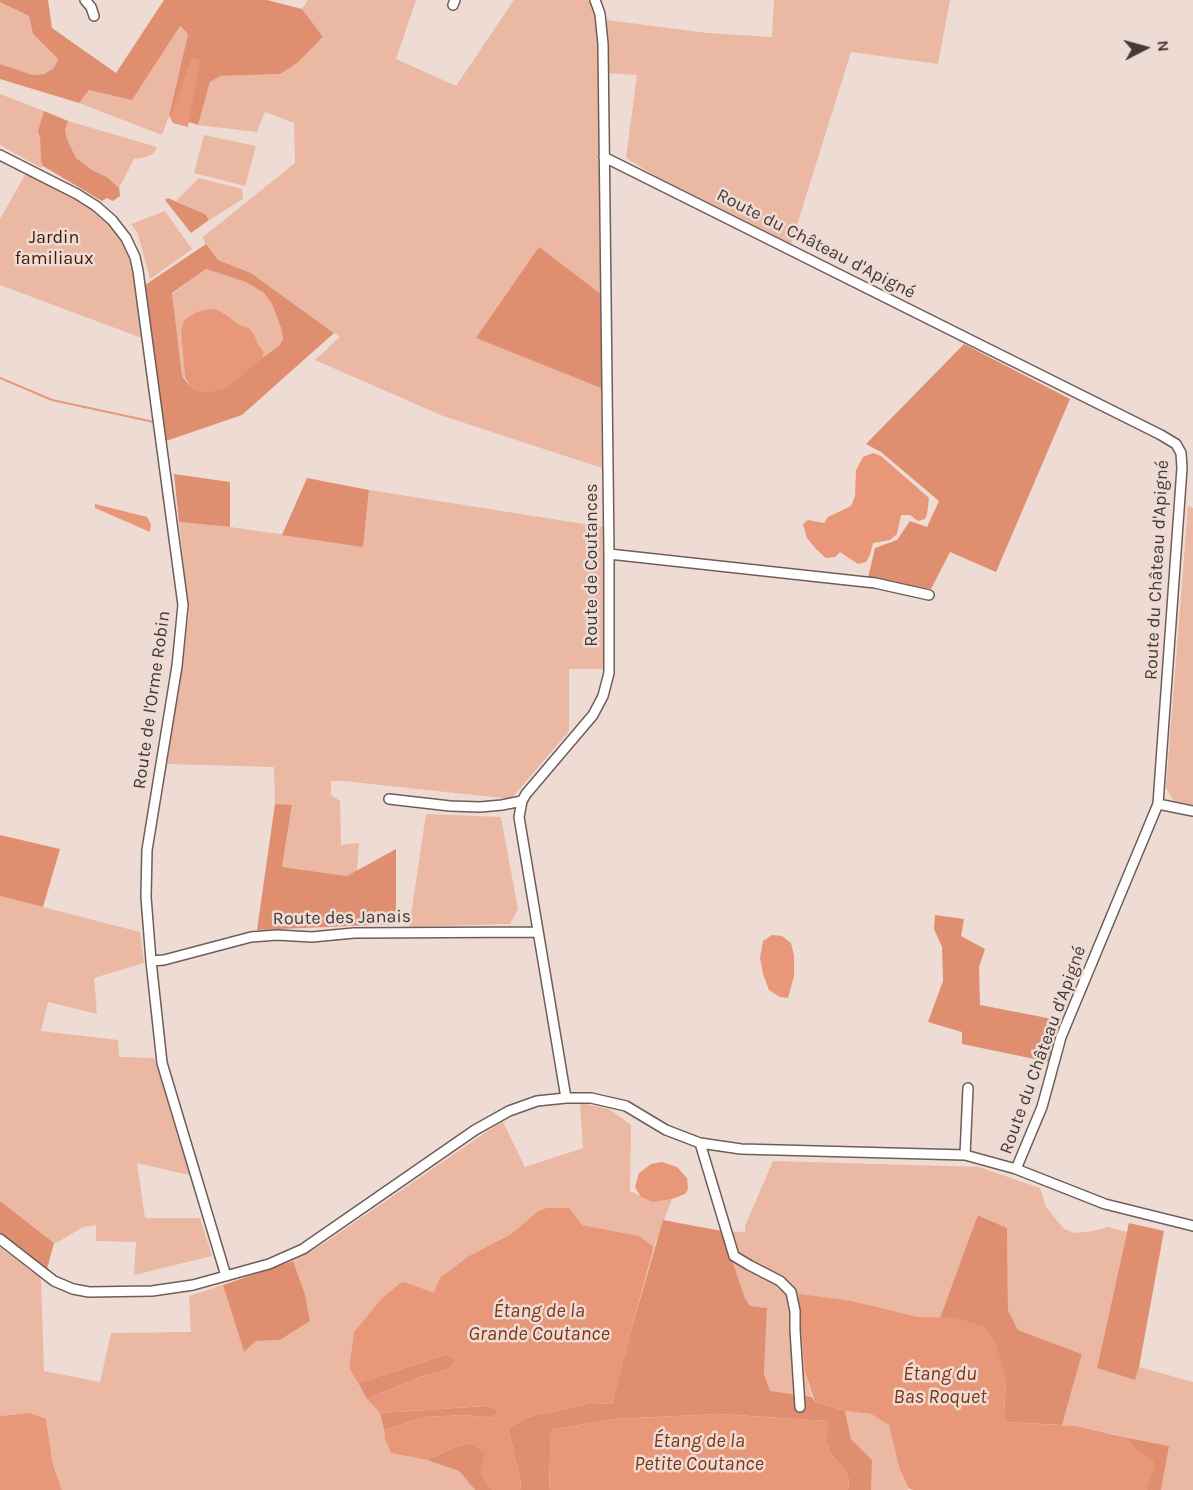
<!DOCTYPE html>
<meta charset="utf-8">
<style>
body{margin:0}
#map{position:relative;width:1193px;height:1490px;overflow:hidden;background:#eedbd4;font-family:Karla,sans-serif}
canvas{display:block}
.north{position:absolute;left:1115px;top:18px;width:60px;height:60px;-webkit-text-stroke:4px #eedbd4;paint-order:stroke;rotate:84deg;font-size:16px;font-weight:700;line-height:24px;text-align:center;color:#423a38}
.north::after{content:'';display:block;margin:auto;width:21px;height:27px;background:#423a38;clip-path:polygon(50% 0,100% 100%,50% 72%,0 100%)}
</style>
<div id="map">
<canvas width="1193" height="1490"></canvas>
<div class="north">N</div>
</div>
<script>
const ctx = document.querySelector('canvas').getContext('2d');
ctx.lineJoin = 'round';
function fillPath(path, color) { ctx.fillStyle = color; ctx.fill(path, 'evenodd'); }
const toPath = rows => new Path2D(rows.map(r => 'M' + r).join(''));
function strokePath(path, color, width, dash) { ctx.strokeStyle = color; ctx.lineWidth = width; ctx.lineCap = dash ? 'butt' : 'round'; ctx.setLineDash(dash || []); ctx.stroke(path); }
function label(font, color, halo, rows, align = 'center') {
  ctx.font = font + ' Karla,sans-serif'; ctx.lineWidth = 5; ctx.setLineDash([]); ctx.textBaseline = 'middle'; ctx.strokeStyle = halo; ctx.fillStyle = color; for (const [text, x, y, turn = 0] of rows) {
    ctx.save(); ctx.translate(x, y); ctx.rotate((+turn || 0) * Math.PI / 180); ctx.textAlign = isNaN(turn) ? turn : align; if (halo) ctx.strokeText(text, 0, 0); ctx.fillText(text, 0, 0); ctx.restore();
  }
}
const green = toPath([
 [308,0,416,0,396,59,456,86,514,0,590,0,595,14,598,32,602,295,476,337,601,388,602,468,443,416,315,360,340,337,251,273,218,260,206,245,203,239,203,237,295,163,294,123,265,112,257,132,198,125,210,82,221,76,280,74,323,38,302,9],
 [774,0,950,0,938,64,851,52,791,244,657,177,626,158,637,75,607,73,607,20,707,33,772,37],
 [0,2,29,16,33,34,58,59,54,68,44,74,33,75,0,64],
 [179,26,188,34,169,116,162,135,79,103,89,90,132,99],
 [0,94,44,111,38,131,40,138,41,161,43,166,41,168,0,145],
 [68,121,157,147,154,153,146,157,134,159,119,188,107,177,92,170,76,158,67,139,65,130],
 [204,135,256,146,245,186,194,173],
 [26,173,86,205,108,223,123,241,133,267,142,337,139,337,0,285,0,219],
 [199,178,242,189,243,199,209,220,205,214,176,201],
 [165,211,192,249,150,279,138,234,131,224],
 [206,269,246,282,264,293,272,304,281,328,283,339,279,346,262,358,264,352,258,344,254,334,249,328,238,324,226,315,181,331,185,378,182,376,172,294],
 [369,490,603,527,603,669,569,669,569,731,511,799,343,781,331,781,331,795,340,801,341,845,359,843,357,871,347,876,282,867,292,806,275,804,274,767,167,764,189,613,179,522,230,527,363,546],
 [1188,506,1193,508,1193,806,1175,803,1166,788],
 [426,814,501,817,518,909,510,924,409,927],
 [0,896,140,932,144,963,94,978,97,1014,48,1002,41,1031,118,1040,119,1057,154,1058,193,1176,137,1163,145,1218,200,1218,212,1256,134,1275,136,1242,96,1241,96,1225,83,1227,58,1242,54,1243,0,1201],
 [580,1103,609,1109,631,1125,630,1191,653,1202,672,1199,654,1247,639,1236,582,1225,538,1211,511,1234,469,1256,434,1294,413,1285,381,1299,354,1332,349,1368,367,1399,380,1413,384,1430,385,1439,391,1453,427,1460,459,1471,475,1490,62,1490,53,1465,46,1419,30,1413,0,1416,0,1247,41,1279,44,1371,100,1382,111,1333,191,1332,189,1296,223,1285,244,1352,256,1341,280,1340,310,1321,305,1294,293,1261,323,1244,495,1126,503,1122,525,1167,583,1148],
 [773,1161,979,1167,1040,1188,1046,1207,1064,1229,1075,1233,1093,1231,1108,1227,1127,1232,1097,1368,1135,1380,1139,1367,1193,1382,1193,1490,1161,1490,1168,1446,1076,1426,1062,1425,1082,1354,1018,1330,1008,1310,1007,1228,979,1215,940,1318,918,1317,852,1301,799,1308,805,1372,812,1397,770,1392,764,1374,767,1308,750,1306,745,1298,722,1231,745,1232,745,1226],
 [845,1411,871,1414,889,1425,899,1467,908,1490,871,1490,872,1460,851,1439]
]);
const forest = toPath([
 [0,0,48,0,52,28,116,73,164,0,267,0,302,9,323,37,297,63,280,74,221,76,210,82,198,125,169,116,188,34,180,26,132,100,89,90,79,103,0,79,0,64,33,75,44,74,54,68,58,59,33,34,29,16,0,2],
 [44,111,68,121,65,130,67,139,76,158,92,170,107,177,119,188,120,196,113,201,107,198,102,201,43,166,41,161,40,138,38,131],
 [168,198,205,214,209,220,191,233,165,200],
 [206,244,218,260,251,273,334,333,242,415,166,441,145,285],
 [206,269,246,282,264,293,272,304,281,328,283,339,279,346,262,358,189,385,182,376,172,293],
 [539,247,602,295,601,388,476,338],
 [964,344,1070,399,996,572,950,552,931,589,868,578,875,548,897,540,910,521,927,527,939,501,881,452,866,444],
 [174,474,230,482,230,527,179,522],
 [307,478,369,490,363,547,282,535],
 [275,804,292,805,282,867,347,876,396,849,396,924,257,930],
 [0,835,60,849,43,907,0,896],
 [935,915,964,919,961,936,985,949,979,967,980,1005,1058,1020,1049,1062,962,1044,962,1032,928,1022,943,981,942,947,934,929],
 [0,1201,54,1243,47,1269,0,1234],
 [978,1215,1007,1228,1008,1310,1018,1330,1082,1354,1062,1425,1006,1422,1004,1413,1006,1380,940,1318],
 [663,1220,722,1231,745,1298,750,1306,767,1308,764,1374,770,1391,812,1397,815,1402,845,1411,851,1439,872,1460,871,1490,848,1490,849,1479,843,1468,830,1453,827,1443,827,1421,719,1414,614,1419,551,1430,549,1490,520,1490,521,1483,508,1428,528,1417,591,1403,612,1404,631,1330],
 [1129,1223,1164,1231,1139,1367,1135,1380,1097,1368],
 [293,1261,305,1294,310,1321,280,1340,256,1341,244,1352,223,1285],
 [447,1354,457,1360,447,1370,420,1377,367,1399,358,1383],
 [485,1406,499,1410,494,1418,463,1415,426,1417,384,1430,380,1413],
 [1124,1437,1169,1446,1161,1490,1146,1490,1147,1488,1138,1452],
 [470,1443,486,1453,487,1485,493,1490,475,1490,459,1471,427,1460,455,1447]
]);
const water = toPath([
 [192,58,200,60,188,127,173,123,170,117],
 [215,309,226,315,238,324,249,328,254,334,258,344,264,352,262,358,227,388,207,393,200,392,193,390,185,378,181,331,184,321,190,316,197,312,205,310],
 [873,453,881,456,929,498,927,514,925,519,918,521,910,515,901,515,897,534,890,540,873,543,870,555,866,562,858,564,840,552,835,557,826,558,816,549,807,538,803,524,808,520,824,523,828,517,851,506,855,496,856,470,863,457],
 [95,504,147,517,151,525,150,532,95,508],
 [772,935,782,936,791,943,794,956,794,976,788,998,780,997,769,990,763,974,760,958,763,941],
 [662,1162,677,1167,687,1178,688,1189,685,1194,672,1199,653,1202,641,1197,635,1187,639,1173,651,1164],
 [547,1208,569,1208,582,1225,639,1236,654,1247,631,1330,612,1404,591,1403,528,1417,508,1428,521,1483,520,1490,493,1490,487,1485,480,1472,485,1453,470,1443,455,1447,427,1460,391,1453,385,1439,384,1430,426,1417,463,1415,494,1418,499,1410,485,1406,380,1413,367,1399,420,1377,447,1370,457,1360,447,1354,358,1383,349,1368,354,1332,381,1299,402,1282,413,1285,434,1293,440,1278,469,1256,511,1234,538,1211],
 [799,1294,852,1301,918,1317,957,1318,984,1327,996,1343,1006,1380,1004,1413,1006,1422,1076,1426,1124,1437,1138,1452,1153,1459,1155,1467,1147,1488,1146,1490,913,1490,908,1488,899,1467,889,1425,871,1414,845,1411,815,1402,805,1372,799,1308],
 [30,1413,46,1419,53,1465,62,1490,0,1490,0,1416],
 [719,1414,828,1421,827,1443,830,1453,843,1468,849,1479,848,1490,549,1490,551,1430,614,1419]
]);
const stream = toPath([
 [0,378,52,400,154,422],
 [159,457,164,502]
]);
const minor = toPath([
 [85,0,91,7,94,16],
 [453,5,455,0],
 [0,155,77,194,96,206,112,220,126,238,135,257,138,271,183,605,177,666,147,850,146,897,151,961,162,1063,226,1276],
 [604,157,1161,435,1176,444,1181,453,1182,468,1158,804,1061,1037,1042,1107,1016,1169],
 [609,554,875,583,929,595],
 [389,799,450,806,480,807,502,805,522,801],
 [1158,804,1193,811],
 [151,961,164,960,251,937,277,935,312,937,354,933,537,932],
 [566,1098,519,817,522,801,526,794,593,715,603,696,609,673,609,554,603,44,600,14,595,0],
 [700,1143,734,1256,749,1265,780,1281,791,1292,795,1311,795,1330,800,1407],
 [965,1155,968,1088],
 [0,1239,54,1281,73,1289,89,1292,152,1291,193,1285,269,1264,303,1249,475,1130,509,1111,537,1101,566,1098,591,1098,626,1106,666,1130,700,1143,741,1149,965,1155,1016,1169,1105,1204,1193,1226]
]);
const parkNames = [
 ["Jardin",54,238],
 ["familiaux",54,259]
];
const streetNames = [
 ["Route du Château d'Apigné",816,244,27],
 ["Route de Coutances",592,565,-90],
 ["Route du Château d'Apigné",1157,570,-87],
 ["Route de l'Orme Robin",152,700,-82],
 ["Route des Janais",342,918,-1],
 ["Route du Château d'Apigné",1043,1050,-70]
];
const waterNames = [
 ["Étang de la",539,1311],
 ["Grande Coutance",539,1334],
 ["Étang du",940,1374],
 ["Bas Roquet",940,1397],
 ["Étang de la",699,1441],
 ["Petite Coutance",699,1464]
];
fillPath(green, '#ebb8a4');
fillPath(forest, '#df8f70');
fillPath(water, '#e89778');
strokePath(stream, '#e89778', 2);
strokePath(minor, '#6e5e58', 12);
strokePath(minor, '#fff', 9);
label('18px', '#491701', '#eedbd4', parkNames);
label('18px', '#423a38', '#eedbd4', streetNames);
label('italic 20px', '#7e3515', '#eedbd4', waterNames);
</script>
